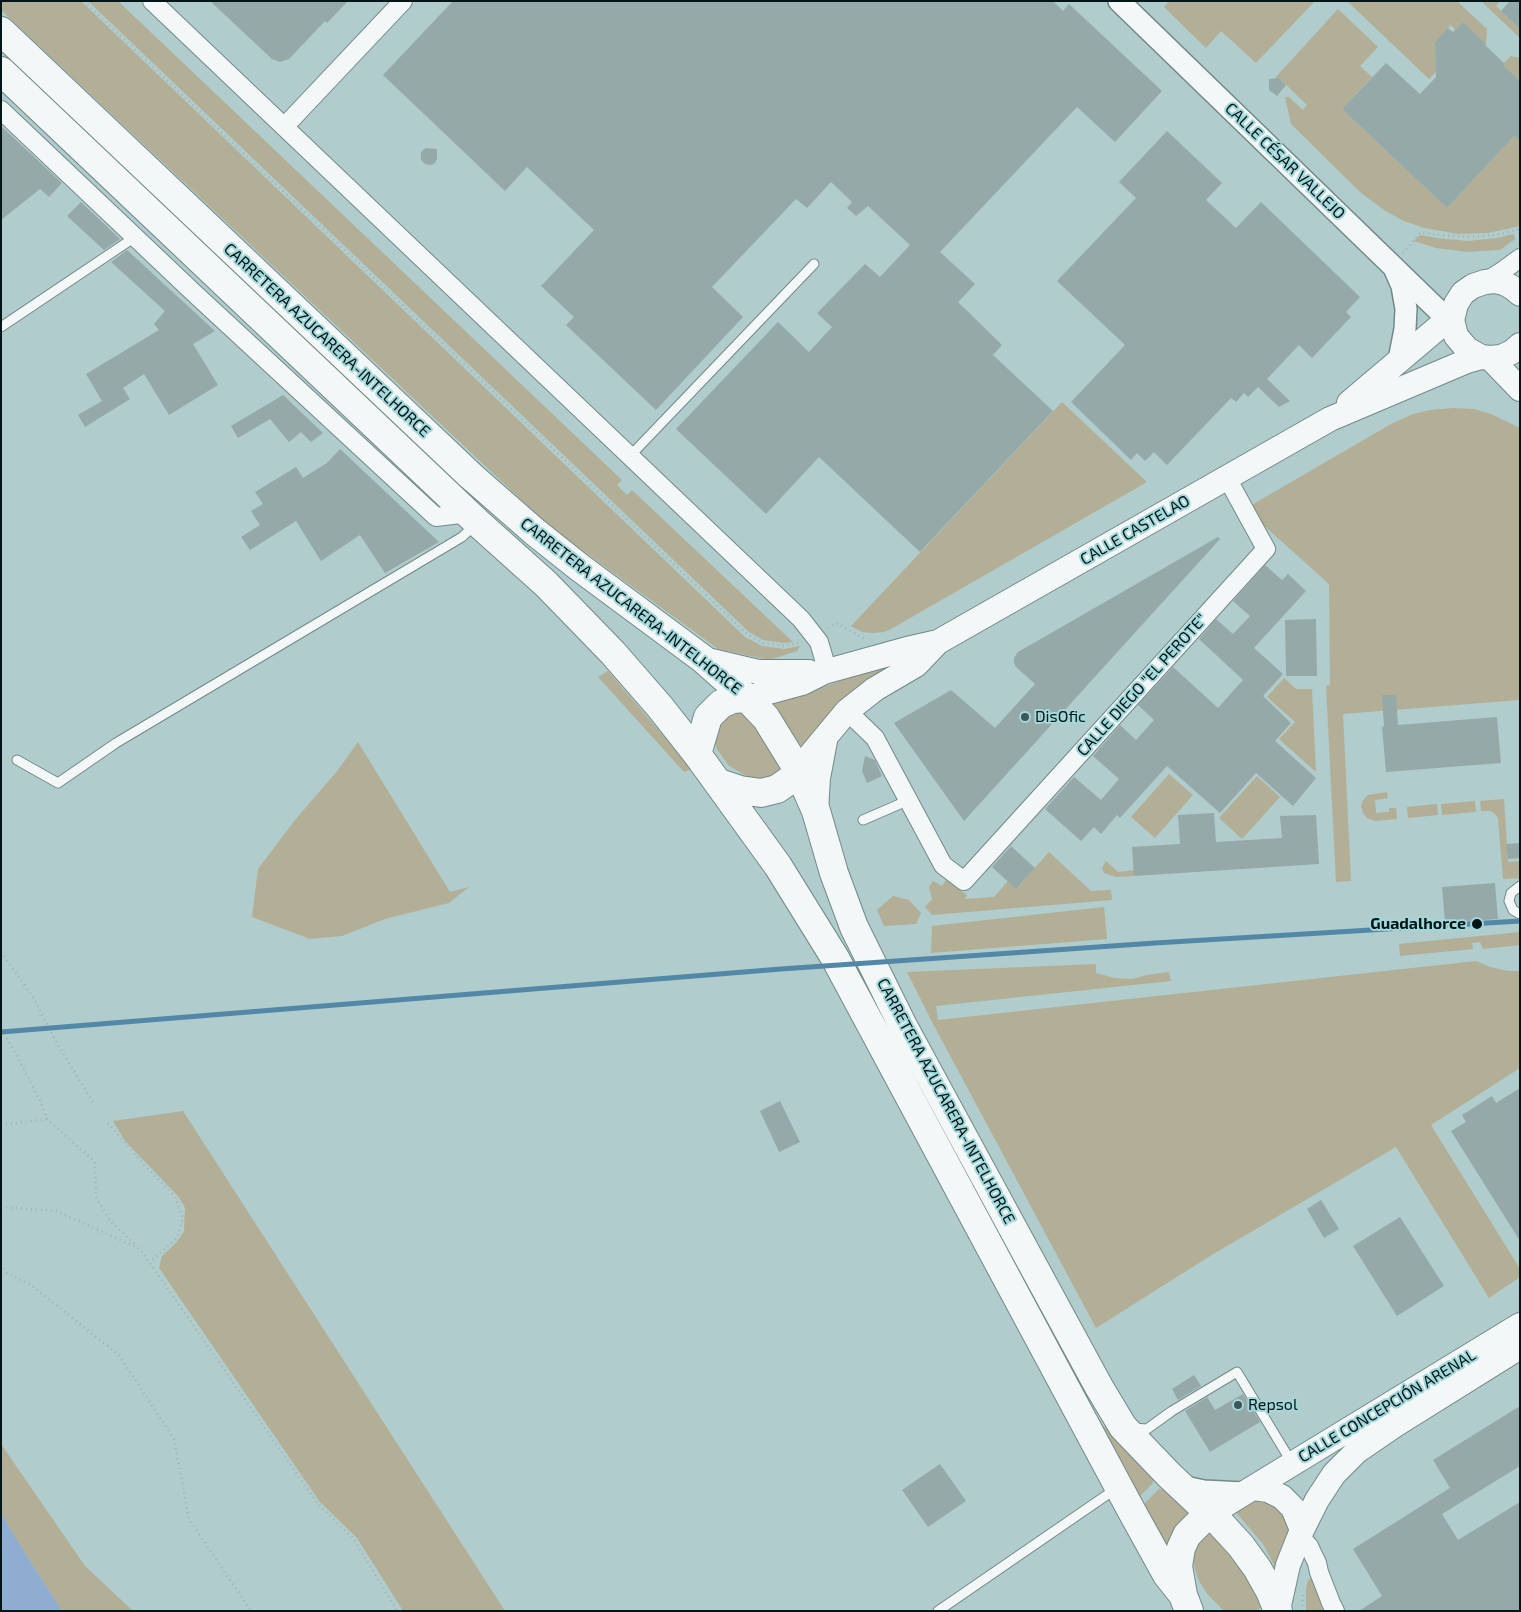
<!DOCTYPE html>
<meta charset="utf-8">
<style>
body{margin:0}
#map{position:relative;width:1521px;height:1612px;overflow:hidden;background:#b0cccc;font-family:"Exo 2",sans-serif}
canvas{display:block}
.frame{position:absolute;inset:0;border:2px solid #021617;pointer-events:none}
</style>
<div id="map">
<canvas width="1521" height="1612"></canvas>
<div class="frame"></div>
</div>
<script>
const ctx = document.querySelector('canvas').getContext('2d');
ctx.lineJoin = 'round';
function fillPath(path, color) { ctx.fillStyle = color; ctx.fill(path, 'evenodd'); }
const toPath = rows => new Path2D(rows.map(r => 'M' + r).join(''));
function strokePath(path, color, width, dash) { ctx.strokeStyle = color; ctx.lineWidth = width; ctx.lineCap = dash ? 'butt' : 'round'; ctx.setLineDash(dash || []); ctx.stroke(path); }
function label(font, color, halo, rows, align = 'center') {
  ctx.font = font + ' "Exo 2",sans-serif'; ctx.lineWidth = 4; ctx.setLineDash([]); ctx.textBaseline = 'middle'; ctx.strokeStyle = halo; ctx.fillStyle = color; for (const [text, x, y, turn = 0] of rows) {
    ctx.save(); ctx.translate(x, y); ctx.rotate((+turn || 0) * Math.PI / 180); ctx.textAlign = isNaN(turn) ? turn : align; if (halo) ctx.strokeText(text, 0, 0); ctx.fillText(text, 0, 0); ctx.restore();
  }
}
const green = toPath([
 [1,1,81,1,745,637,762,646,784,649,800,646,797,651,769,660,718,649,549,526,1,10],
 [88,1,118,1,622,480,617,485,627,495,632,490,793,642,784,643,763,640,749,632],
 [1169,1,1315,1,1256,63,1221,31,1206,48,1164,7],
 [1347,1,1457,1,1487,29,1486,44,1463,22,1455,30,1451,25,1435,42,1436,72,1429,79],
 [1481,1,1500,1,1496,6,1520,29,1520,38],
 [1338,9,1378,47,1360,66,1372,77,1342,109,1447,208,1514,136,1520,141,1520,226,1488,233,1458,234,1424,228,1404,221,1384,210,1360,192,1291,124,1285,97,1289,97,1303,110,1307,105,1279,78,1275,78],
 [1511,56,1520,58,1520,81,1504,66,1505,64,1504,63],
 [1514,234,1515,239,1500,250,1468,252,1436,248,1414,241,1420,235,1437,238,1468,241,1497,238],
 [1062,402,1147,482,891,629,884,632,874,633,862,632,851,626],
 [1453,408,1474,409,1491,414,1520,428,1520,700,1343,714,1351,881,1336,882,1326,686,1330,685,1329,584,1261,523,1250,506,1391,424,1413,414,1430,410],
 [896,661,899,665,804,750,771,701,829,685],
 [608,671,692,769,684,772,598,677],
 [1284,678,1296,689,1312,689,1316,772,1279,739,1295,722,1267,697],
 [744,710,784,767,777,777,763,781,746,776,728,765,717,749,713,739,715,728,727,712],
 [358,742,450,892,469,887,449,903,385,919,342,936,310,939,252,917,258,869,295,820,338,770],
 [1169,774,1193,795,1155,838,1131,817],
 [1257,776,1280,797,1242,839,1219,818],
 [1387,792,1388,798,1375,800,1376,813,1389,812,1389,808,1396,808,1397,819,1375,821,1367,818,1363,813,1361,806,1363,800,1368,795],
 [1504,799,1508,862,1520,861,1520,878,1503,879,1498,818,1494,813,1490,811,1481,811,1480,801],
 [1475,801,1476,812,1442,815,1441,804],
 [1437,804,1438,815,1408,818,1407,807],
 [1049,852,1091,891,1111,890,1112,900,932,915,925,907,932,899,929,887,933,881,942,886,946,880,967,895,965,899,994,897,1008,881,1016,889],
 [1106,861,1118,872,1134,870,1134,876,1116,877,1104,873,1102,868],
 [893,896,909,900,921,913,916,924,884,926,877,910],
 [1104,907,1107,939,931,953,932,926],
 [1520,932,1520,945,1483,949,1480,942,1472,943,1473,949,1400,956,1399,944],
 [1476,961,1490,967,1508,971,1520,971,1520,1068,1431,1125,1520,1269,1520,1277,1489,1298,1396,1147,1210,1256,1096,1328,931,1020,907,972,1096,964,1096,973,1114,978,1132,979,1147,975,1169,972,1171,981,936,1006,938,1020],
 [183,1111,505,1611,403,1611,357,1538,320,1502,159,1268,162,1256,176,1243,184,1231,185,1208,179,1197,125,1141,113,1121],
 [1095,1421,1113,1432,1153,1477,1153,1483,1140,1496,1135,1496],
 [1,1444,85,1566,133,1611,62,1611,10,1529,1,1512],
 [1159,1489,1167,1490,1193,1513,1167,1557,1143,1510,1144,1504],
 [1249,1500,1272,1500,1287,1520,1288,1533,1275,1567,1263,1544,1234,1510],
 [1208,1525,1243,1569,1261,1607,1257,1611,1224,1611,1208,1595,1199,1581,1194,1566,1194,1554,1197,1542],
 [1312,1576,1318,1594,1323,1611,1306,1611,1306,1587,1308,1581]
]);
const water = toPath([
 [1,1512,10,1529,62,1611,1,1611]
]);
const building = toPath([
 [210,1,348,1,327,23,325,21,289,59,280,62,272,59],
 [453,1,1053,1,1063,11,1069,4,1162,91,1115,142,1077,107,940,252,975,284,958,302,1002,345,993,355,1053,411,920,552,819,457,766,514,676,429,778,322,809,352,832,327,817,313,826,304,865,264,880,277,910,245,868,206,856,216,847,208,852,202,831,182,807,208,796,199,712,287,743,317,656,410,566,325,574,317,541,286,594,230,527,167,505,191,383,75],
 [1510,1,1520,1,1520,29,1501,11],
 [1463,22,1486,44,1485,45,1505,64,1504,66,1520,81,1520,141,1514,136,1447,208,1342,109,1386,63,1420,94,1436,77,1435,42,1448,28,1453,32],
 [1279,78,1286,85,1277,96,1269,90,1269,79],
 [1,126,62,183,49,197,40,189,1,220],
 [1167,131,1222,183,1206,200,1236,228,1261,202,1360,297,1346,312,1351,317,1312,358,1299,345,1267,379,1290,401,1279,407,1258,387,1248,397,1244,393,1236,402,1231,398,1167,465,1154,452,1145,461,1137,453,1131,460,1071,402,1125,345,1057,281,1136,198,1119,182],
 [426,148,437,149,437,159,435,163,431,165,425,164,421,160,421,152],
 [81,202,120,239,104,250,67,216],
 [127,250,215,331,193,344,218,385,169,415,144,374,123,388,130,399,85,427,78,415,102,401,86,374,159,330,154,324,165,311,111,262],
 [283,395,323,433,311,442,301,432,289,442,270,419,238,438,231,426],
 [340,449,439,542,385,573,360,535,321,561,296,521,250,550,241,537,260,525,251,511,263,504,255,492,296,467,303,478,327,463],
 [1218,537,1220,539,964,821,894,723,951,690,995,728,1035,684,1016,667,1014,663,1014,658,1018,652],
 [1265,565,1282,580,1288,574,1306,591,1254,648,1283,674,1263,696,1291,723,1275,741,1316,778,1293,806,1256,773,1220,813,1167,766,1120,818,1117,815,1101,834,1094,827,1081,841,1045,809,1074,777,1101,800,1119,779,1093,756,1120,725,1136,740,1154,720,1138,705,1173,667,1218,708,1233,691,1243,680,1199,639,1216,619,1233,634,1250,616,1233,601],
 [1316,619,1317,676,1286,676,1285,620],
 [1382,695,1396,695,1398,725,1497,717,1501,763,1386,772,1382,727,1384,726],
 [865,756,875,760,882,776,867,783,862,771],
 [1214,813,1216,842,1282,838,1280,816,1316,815,1319,864,1134,876,1132,847,1180,844,1178,815],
 [1520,843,1520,858,1508,859,1506,844],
 [1011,846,1035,868,1016,889,992,867],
 [1495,883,1498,919,1445,923,1442,887],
 [1520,1088,1520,1241,1451,1131,1466,1122,1462,1115,1492,1096,1496,1103],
 [780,1101,800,1142,779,1152,760,1111],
 [1321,1200,1339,1229,1324,1238,1307,1209],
 [1400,1217,1444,1286,1397,1316,1353,1246],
 [1194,1375,1201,1386,1178,1400,1172,1389],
 [1243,1394,1260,1422,1210,1452,1185,1411,1207,1397,1215,1410],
 [1520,1406,1520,1466,1442,1514,1458,1540,1520,1502,1520,1611,1359,1611,1382,1596,1353,1549,1450,1488,1433,1460],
 [940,1464,966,1501,928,1527,902,1490]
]);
const path = toPath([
 [84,1,747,634,762,643,784,646,799,643],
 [1403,253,1421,232,1440,235,1469,237,1496,235,1520,229],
 [828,628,836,623,867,640],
 [1,952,33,997,58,1045,94,1104],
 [1,1030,9,1041,41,1103,47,1119,95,1162,96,1197,110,1221,137,1246],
 [108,1123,145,1166,175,1196,183,1219,177,1238,150,1262],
 [1,1125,47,1119],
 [1,1207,56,1211,140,1249,318,1504,353,1538,397,1611],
 [1,1264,7,1273,31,1285,119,1355,174,1439,189,1519,251,1611],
 [1302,1611,1303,1591]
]);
const service = toPath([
 [1,327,135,237],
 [630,456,814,264],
 [17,760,58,783,116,743,462,537,476,524],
 [863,820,909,800],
 [1520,886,1511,893,1509,901,1513,910,1520,914],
 [1133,1428,1147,1429,1172,1411,1237,1372,1292,1463],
 [938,1611,1117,1488]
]);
const minor = toPath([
 [152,1,801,619,819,642,824,659,824,672],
 [1,110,194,293,436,517,469,513],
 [284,127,403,1],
 [1485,282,1501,272,1520,258],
 [847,711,875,738,943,865,964,881,1266,549,1227,478],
 [1299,1536,1309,1546,1317,1563,1319,1572,1331,1603,1335,1611]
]);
const tertiary = toPath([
 [1119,1,1441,313,1453,317],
 [1395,270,1402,286,1406,309,1405,329,1399,360],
 [1180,1486,1204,1491,1244,1493]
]);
const secondary = toPath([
 [1520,294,1513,288,1504,283,1495,281,1485,282,1473,286,1463,293,1456,304,1452,320,1456,336,1467,349,1481,357,1490,358,1501,357,1512,352,1520,345],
 [1490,358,1520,389],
 [1349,403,1440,326,1452,320],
 [703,659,758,672,809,672],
 [747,698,802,683,824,672,907,649,938,642],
 [798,770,847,711,875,689,916,665,938,642,1330,419,1467,361,1481,357],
 [816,811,818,778,825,741],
 [1254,1488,1268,1490,1282,1497,1293,1508,1302,1530],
 [1210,1514,1520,1325],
 [1278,1610,1288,1565,1302,1530,1317,1500,1334,1474,1357,1451,1395,1425,1520,1347]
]);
const primary = toPath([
 [1,31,471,476,535,532,579,567,703,659,747,698,766,718,798,770,816,811,834,873,854,927,903,1026,1099,1387,1123,1427,1169,1475,1220,1523,1241,1546,1257,1568,1270,1591,1278,1611],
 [1,71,478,523,546,584,613,653,660,707,697,754,778,866,835,958,1130,1508,1167,1575,1183,1595,1189,1611],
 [697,754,708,717,721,704,733,699,747,698],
 [719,783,740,790,761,793,777,789,790,780,798,770],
 [1183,1595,1178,1566,1181,1548,1187,1535,1201,1521,1210,1514]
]);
const rail1 = toPath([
 [1,1032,781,969,1155,943,1520,921]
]);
const markers = [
 [1025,717,5,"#3f5656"],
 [1477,924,6,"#021617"],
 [1238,1405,5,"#3f5656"]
];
const streetNames = [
 ["CALLE CÉSAR VALLEJO",1285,161,44],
 ["CARRETERA AZUCARERA-INTELHORCE",327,340,43],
 ["CALLE CASTELAO",1135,530,-30],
 ["CARRETERA AZUCARERA-INTELHORCE",631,606,38],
 ["CALLE DIEGO \"EL PEROTE\"",1142,685,-48],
 ["CARRETERA AZUCARERA-INTELHORCE",946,1101,62],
 ["CALLE CONCEPCIÓN ARENAL",1387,1406,-31]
];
const poiNames = [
 ["DisOfic",1035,717],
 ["Repsol",1248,1405]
];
const stopNames = [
 ["Guadalhorce",1466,924]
];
fillPath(green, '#b2af96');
fillPath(water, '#8eadd0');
fillPath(building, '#94a9a8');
strokePath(service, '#728989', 11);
strokePath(minor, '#728989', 20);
strokePath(tertiary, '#728989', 24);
strokePath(secondary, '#728989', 26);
strokePath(primary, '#728989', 30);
strokePath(path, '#a5afb0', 2.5, [1, 4]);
strokePath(service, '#f3f7f7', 9);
strokePath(minor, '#f3f7f7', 18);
strokePath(tertiary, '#f3f7f7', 21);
strokePath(secondary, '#f3f7f7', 24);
strokePath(primary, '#f3f7f7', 28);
strokePath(rail1, '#5387a8', 5);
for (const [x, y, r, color] of markers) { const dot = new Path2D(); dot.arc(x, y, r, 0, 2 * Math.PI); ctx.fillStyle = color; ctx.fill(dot); strokePath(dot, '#a3d7d9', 2); }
label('16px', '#021617', '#a3d7d9', streetNames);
label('16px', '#021617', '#a3d7d9', poiNames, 'left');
label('bold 16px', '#021617', '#a3d7d9', stopNames, 'right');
</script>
